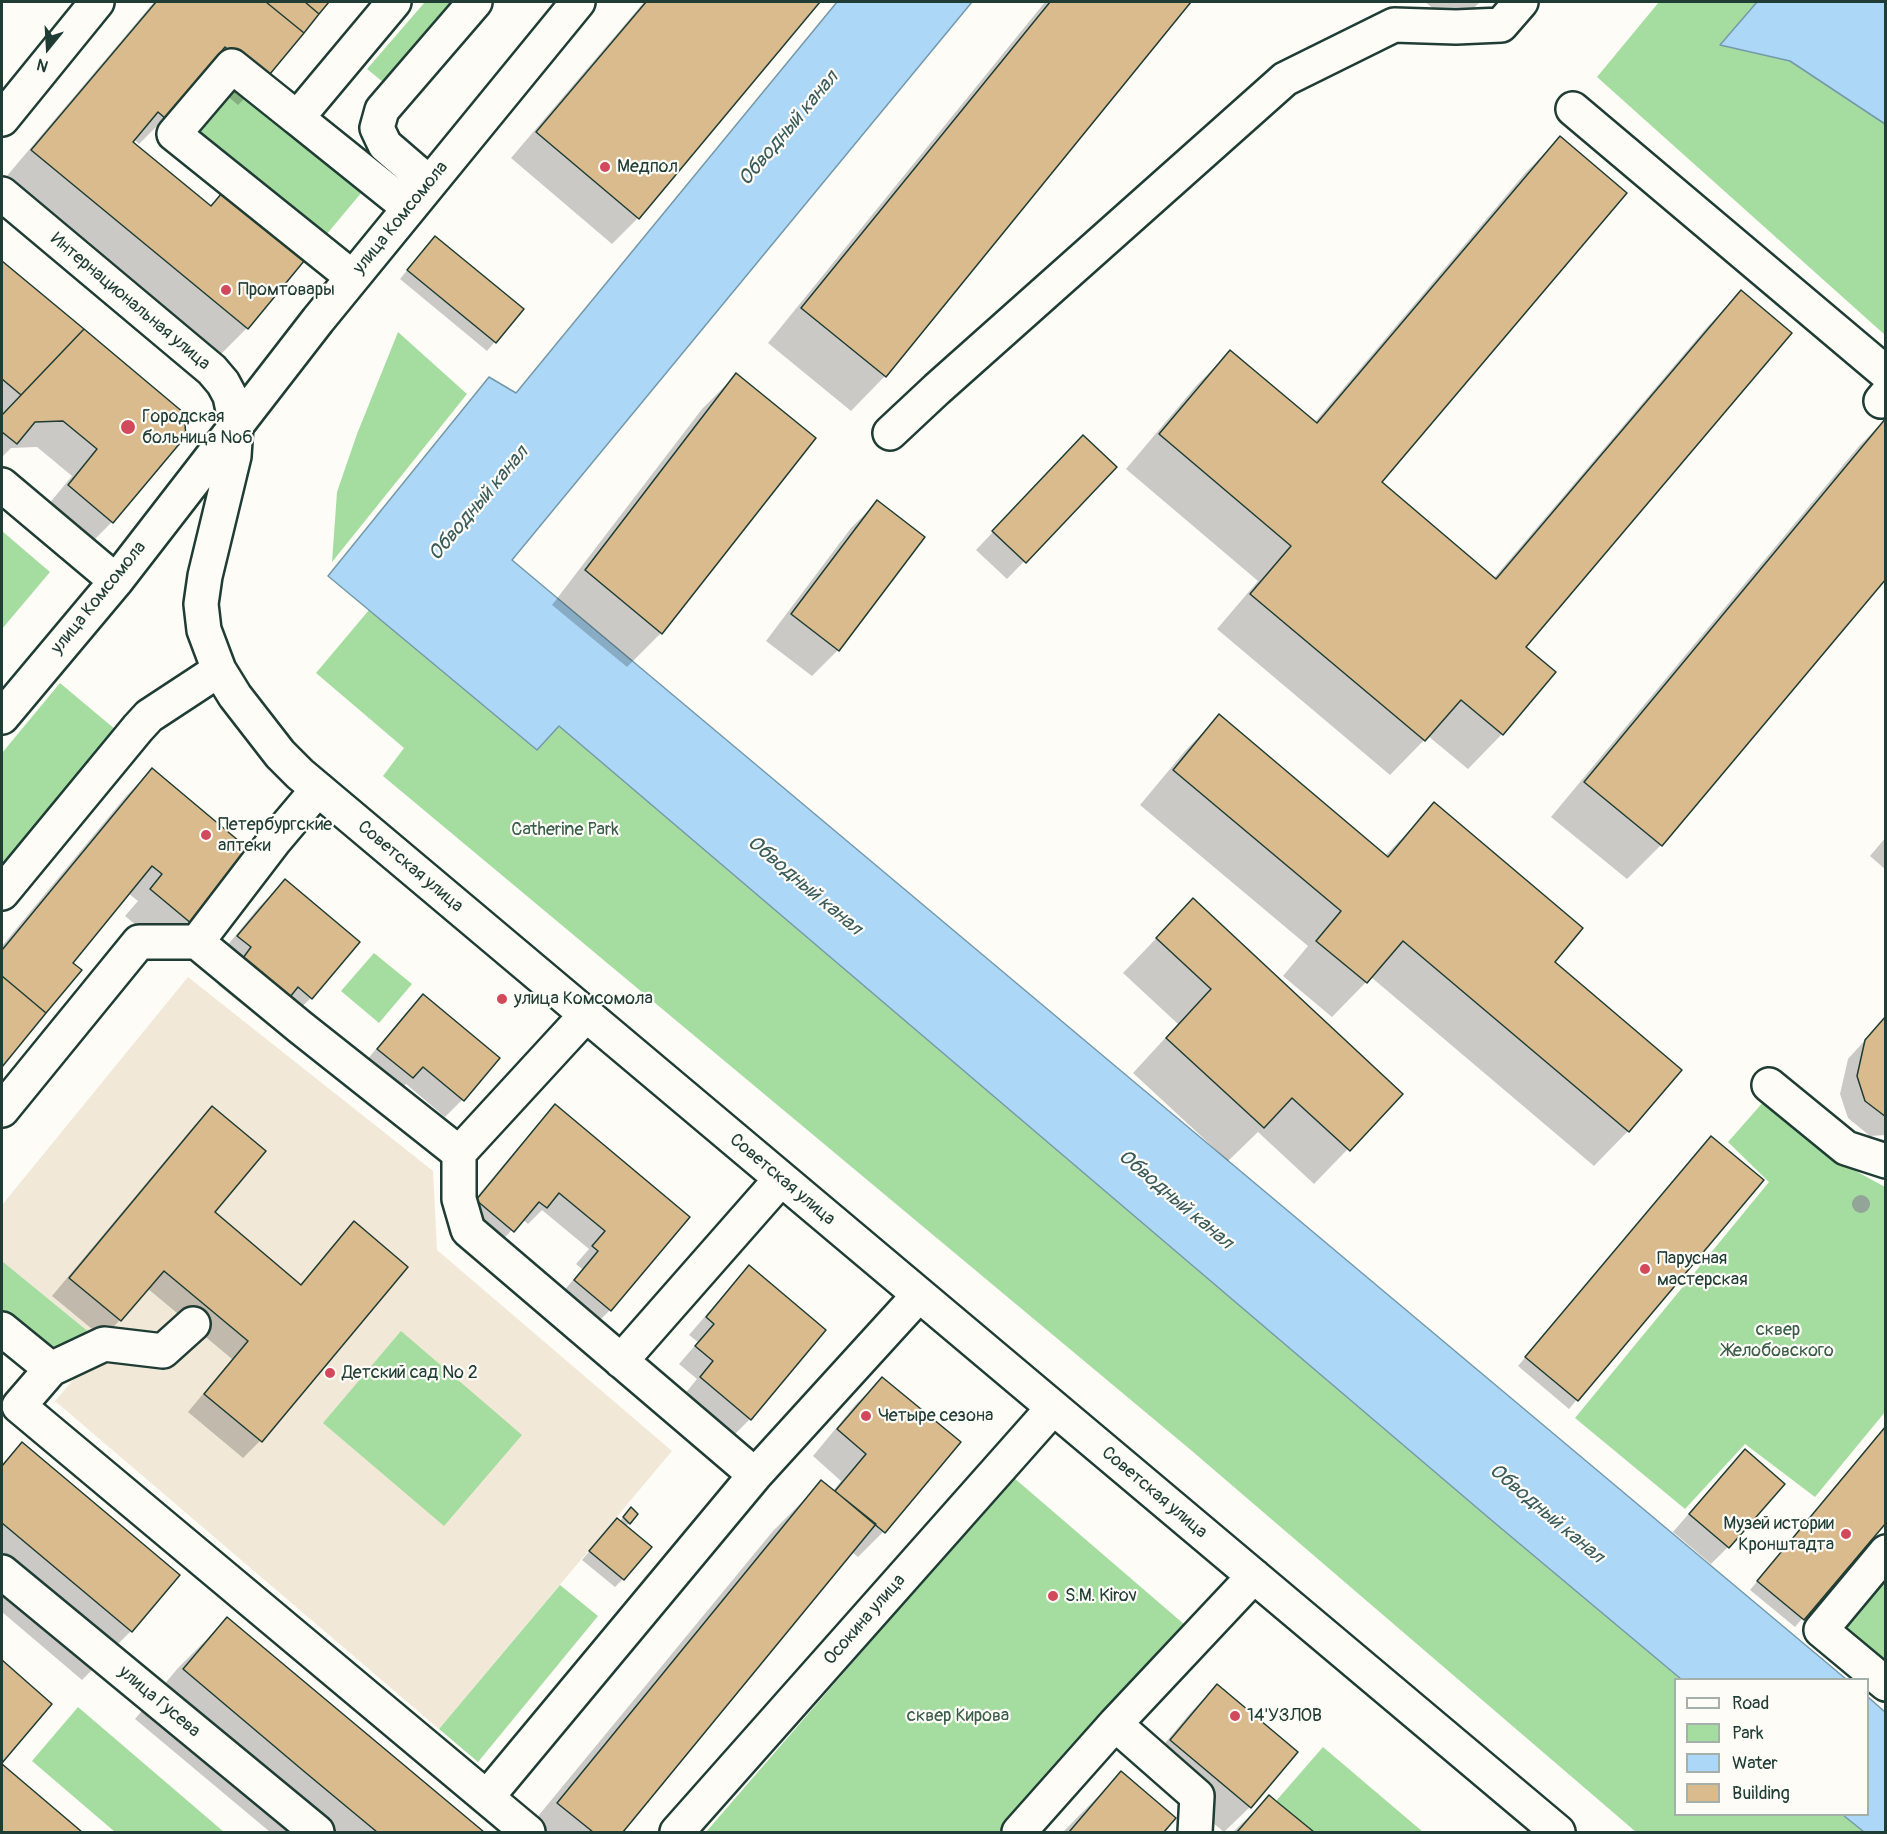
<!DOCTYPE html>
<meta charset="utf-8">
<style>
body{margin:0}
#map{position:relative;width:1887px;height:1834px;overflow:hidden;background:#fdfcf7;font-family:Pangolin,sans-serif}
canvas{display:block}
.frame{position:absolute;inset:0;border:3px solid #1f3d34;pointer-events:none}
.legend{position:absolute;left:1674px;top:1678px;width:195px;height:138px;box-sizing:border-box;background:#fdfcf7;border:2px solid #a4b0a9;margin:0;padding:8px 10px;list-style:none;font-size:18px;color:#1f3d34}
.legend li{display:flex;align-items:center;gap:12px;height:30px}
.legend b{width:30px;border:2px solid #a4b0a9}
.north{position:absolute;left:18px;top:18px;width:60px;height:60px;-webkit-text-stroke:4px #fdfcf7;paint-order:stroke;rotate:198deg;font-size:16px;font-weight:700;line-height:24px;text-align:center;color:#1f3d34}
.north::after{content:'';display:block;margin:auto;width:21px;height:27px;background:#1f3d34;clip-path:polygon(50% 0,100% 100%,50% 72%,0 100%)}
</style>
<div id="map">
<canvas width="1887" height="1834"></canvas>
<div class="frame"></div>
<ul class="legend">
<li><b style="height:8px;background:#fdfcf7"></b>Road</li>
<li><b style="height:16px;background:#a5dda1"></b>Park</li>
<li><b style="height:16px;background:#acd7f7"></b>Water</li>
<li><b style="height:16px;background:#dabb8d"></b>Building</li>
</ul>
<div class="north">N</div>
</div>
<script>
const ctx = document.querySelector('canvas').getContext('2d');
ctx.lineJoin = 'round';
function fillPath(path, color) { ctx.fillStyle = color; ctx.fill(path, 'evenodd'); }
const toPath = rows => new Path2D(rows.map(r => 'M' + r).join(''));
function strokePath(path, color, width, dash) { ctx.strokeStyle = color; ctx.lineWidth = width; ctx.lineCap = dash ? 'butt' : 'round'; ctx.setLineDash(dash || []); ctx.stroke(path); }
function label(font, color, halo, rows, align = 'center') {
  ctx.font = font + ' Pangolin,sans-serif'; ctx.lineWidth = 4.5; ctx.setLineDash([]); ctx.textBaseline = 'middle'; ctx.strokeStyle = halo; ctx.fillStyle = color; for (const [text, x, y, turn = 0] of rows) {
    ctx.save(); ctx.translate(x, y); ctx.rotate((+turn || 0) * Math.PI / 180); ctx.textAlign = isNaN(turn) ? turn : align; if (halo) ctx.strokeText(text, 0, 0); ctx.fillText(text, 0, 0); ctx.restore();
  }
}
const built = toPath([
 [188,977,433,1171,437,1250,672,1451,439,1729,55,1401,104,1344,2,1261,2,1205]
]);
const green = toPath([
 [425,2,451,2,383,82,367,69],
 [1659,2,1757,2,1720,45,1790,61,1885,124,1885,335,1597,77],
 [239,82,367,186,321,241,194,136],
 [398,332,467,394,332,562,337,492,357,434],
 [2,531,50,572,2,629],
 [369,610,537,750,559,725,1496,1524,1681,1679,1676,1680,1676,1814,1843,1815,1864,1832,1636,1832,1192,1451,383,776,404,748,316,673],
 [60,683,116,730,2,866,2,753],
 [374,953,412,984,379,1023,341,991],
 [1765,1100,1843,1164,1885,1187,1885,1412,1815,1497,1745,1444,1685,1509,1575,1418,1769,1182,1728,1142],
 [2,1261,95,1337,53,1356,2,1316],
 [401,1331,522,1435,444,1526,323,1423],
 [1013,1477,1185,1625,1008,1832,706,1832],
 [1885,1572,1885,1662,1840,1625],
 [560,1585,598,1616,478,1762,439,1729],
 [78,1707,224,1832,115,1832,32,1761],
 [1323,1747,1423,1832,1314,1832,1276,1801]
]);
const water = toPath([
 [837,2,972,2,512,560,1846,1679,1681,1679,1496,1524,559,726,537,750,328,576,489,377,516,393,837,2],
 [1757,2,1885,2,1885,124,1790,61,1720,45,1757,2],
 [1868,1697,1885,1712,1885,1832,1864,1832,1843,1815,1868,1814,1868,1697]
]);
const shadow = toPath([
 [154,2,327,2,264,79,238,105,201,74,165,118,139,144,134,139,131,142,210,207,307,255,247,328,221,354,6,177],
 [644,2,818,2,638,218,612,244,511,158],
 [1045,2,1189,2,885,376,851,411,768,343],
 [1425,2,1480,2,1455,26],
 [1560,138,1380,483,1494,578,1707,327,1741,292,1524,647,1554,673,1502,734,1468,769,1428,736,1390,775,1217,629,1258,581,1126,469,1196,386,1230,352,1314,423,1526,172],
 [427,246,522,310,487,351,400,279],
 [2,262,82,329,77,334,79,336,112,522,86,548,43,511,72,476,37,447,11,448,2,457],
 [736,375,661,633,627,667,552,605,702,409],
 [1886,419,1661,845,1627,879,1551,817,1859,446],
 [1066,454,1115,467,1007,579,976,550],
 [877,502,838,650,812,676,766,641,851,528],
 [1219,716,1385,856,1435,804,1553,962,1680,1070,1628,1131,1594,1166,1371,977,1332,1017,1283,976,1308,946,1140,805,1185,751],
 [152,770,250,852,191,923,165,949,125,916,138,901,128,893,71,963,80,970,2,1064,2,946,126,796],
 [1886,837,1886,870,1870,856],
 [285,881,311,998,285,1023,272,1012,263,1021,218,985,226,974,213,963,259,907],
 [1193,900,1401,1094,1314,1184,1258,1132,1228,1161,1133,1073,1178,1024,1123,973],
 [423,996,497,1058,462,1100,445,1117,406,1084,395,1095,361,1067,406,1013],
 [1886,1017,1886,1135,1870,1136,1848,1118,1840,1094,1848,1059],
 [555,1107,688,1217,610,1310,592,1328,558,1298,582,1269,576,1264,589,1249,542,1210,528,1224,522,1219,495,1248,459,1218,538,1124],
 [212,1108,213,1212,300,1285,337,1241,354,1223,260,1441,243,1458,188,1412,232,1359,147,1288,120,1320,103,1338,52,1296,195,1125],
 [1703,1146,1762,1180,1569,1409,1518,1366],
 [749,1267,750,1419,733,1436,684,1395,697,1379,679,1364,698,1342,689,1335,732,1285],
 [882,1379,884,1531,858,1557,852,1552,622,1832,525,1832,773,1531,822,1482,833,1491,841,1481,813,1456,856,1404],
 [1886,1426,1886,1520,1795,1627,1750,1590],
 [22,1444,178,1575,131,1631,82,1680,2,1612,2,1464],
 [1745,1451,1728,1547,1711,1564,1673,1532,1728,1468],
 [631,1509,629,1523,625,1527,623,1579,615,1587,582,1560,609,1528,619,1522],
 [227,1619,481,1832,270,1832,135,1719,178,1668],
 [2,1662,50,1704,2,1760],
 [1217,1686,1250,1807,1224,1832,1145,1767,1191,1712],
 [2,1766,80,1832,2,1832],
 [1121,1773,1174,1818,1162,1832,1063,1832],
 [1269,1797,1311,1832,1233,1832]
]);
const building = toPath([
 [156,2,266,2,304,33,265,80,225,47,166,119,158,112,133,142,211,206,222,193,309,255,248,329,31,150,156,2],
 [266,2,305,2,319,14,304,33,266,2],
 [305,2,329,2,319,14,305,2],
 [646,2,820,2,639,219,536,132,646,2],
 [1050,2,1191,2,886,377,801,308,1050,2],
 [1560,136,1627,193,1382,482,1496,579,1741,290,1792,333,1526,647,1556,672,1503,735,1461,700,1425,741,1250,594,1291,546,1159,434,1230,350,1317,423,1560,136],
 [435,236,524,309,496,343,407,270,435,236],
 [2,261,84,329,21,395,2,379,2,261],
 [84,329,184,413,186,436,113,523,68,485,97,449,63,421,35,422,17,444,2,432,2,415,84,329],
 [736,373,816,438,662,634,585,570,736,373],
 [1886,418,1886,579,1662,846,1584,782,1886,418],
 [1083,435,1117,467,1026,563,992,531,1083,435],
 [877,500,925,537,839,651,791,614,877,500],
 [1219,714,1388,857,1434,802,1583,928,1555,962,1682,1070,1629,1132,1403,941,1367,983,1316,941,1341,911,1173,770,1219,714],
 [152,768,252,852,192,924,150,889,162,874,152,866,73,963,82,970,46,1013,2,976,2,950,152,768],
 [285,879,360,942,312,999,298,987,290,997,243,958,251,947,237,936,285,879],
 [1193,898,1403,1094,1350,1151,1292,1098,1264,1128,1166,1038,1211,989,1156,938,1193,898],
 [2,976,46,1013,2,1067,2,976],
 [423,994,500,1058,464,1101,423,1067,413,1078,377,1049,423,994],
 [1886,1016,1886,1117,1865,1101,1857,1076,1865,1040,1886,1016],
 [555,1104,690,1217,611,1311,574,1280,598,1251,592,1246,605,1231,559,1193,547,1208,539,1202,514,1232,476,1200,555,1104],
 [212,1106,266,1151,215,1212,301,1285,354,1221,408,1267,262,1442,204,1394,248,1341,164,1271,121,1321,69,1278,212,1106],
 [1711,1136,1764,1180,1578,1401,1525,1357,1711,1136],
 [749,1265,826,1330,751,1420,700,1377,713,1361,695,1346,714,1324,706,1317,749,1265],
 [882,1377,961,1442,885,1533,835,1491,866,1454,837,1429,882,1377],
 [1886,1426,1886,1523,1804,1620,1757,1581,1886,1426],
 [22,1442,180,1575,132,1632,2,1523,2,1466,22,1442],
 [1745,1449,1785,1484,1729,1548,1689,1514,1745,1449],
 [821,1480,876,1524,623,1832,593,1832,557,1803,821,1480],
 [631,1507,638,1514,630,1524,623,1517,631,1507],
 [617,1518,652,1547,624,1580,589,1551,617,1518],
 [227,1617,484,1832,377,1832,306,1773,183,1669,227,1617],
 [2,1660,52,1704,2,1763,2,1660],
 [1217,1684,1298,1752,1251,1808,1170,1740,1217,1684],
 [2,1764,82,1832,2,1832,2,1764],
 [1121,1771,1176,1818,1164,1832,1069,1832,1121,1771],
 [1269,1795,1276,1801,1314,1832,1237,1832,1269,1795]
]);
const minor = toPath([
 [394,2,297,118,409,208],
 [1573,109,1886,373],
 [297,118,232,66,174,134,352,277],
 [2,119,97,2],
 [429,183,385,145,377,128,382,110,475,2],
 [2,194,212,370,223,383,230,396,236,425,234,456,205,576,201,604,204,630,219,670,235,696,280,754,300,774,1558,1832],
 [1881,401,1886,395],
 [890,433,937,389,1285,79,1394,25,1456,27,1501,25,1521,2],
 [2,485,116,581],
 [2,717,116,581,318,320,578,2],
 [318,789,275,840,197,942,300,1027,459,1153,459,1199,468,1230,755,1475],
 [2,893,138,728,149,716,219,670],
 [1769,1085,1846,1148,1886,1161],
 [2,1110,139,942,197,942],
 [459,1153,586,1015],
 [2,1329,51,1369,19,1406,528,1832],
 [621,1361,781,1179],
 [51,1369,104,1344,163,1351,193,1324],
 [1886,1552,1821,1630,1886,1684],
 [2,1572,317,1832],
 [1115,1724,1197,1796,1195,1832],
 [487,1797,755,1475,919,1295],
 [677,1832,1053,1408],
 [1019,1832,1115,1724,1254,1576]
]);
const trees = [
 [1861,1204]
];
const markers = [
 [605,167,6,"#d1495b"],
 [226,290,6,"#d1495b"],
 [128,427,8,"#d1495b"],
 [206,835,6,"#d1495b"],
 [502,999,6,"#d1495b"],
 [1645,1269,6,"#d1495b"],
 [330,1373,6,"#d1495b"],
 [866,1416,6,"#d1495b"],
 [1846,1534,6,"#d1495b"],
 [1053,1596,6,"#d1495b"],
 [1235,1716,6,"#d1495b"]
];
const poiNames = [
 ["Медпол",617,167],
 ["Промтовары",238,290],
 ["Городская",142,417],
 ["больница №6",142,438],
 ["Петербургские",218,825],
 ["аптеки",218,846],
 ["улица Комсомола",514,999],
 ["Парусная",1657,1259],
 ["мастерская",1657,1280],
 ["Детский сад № 2",342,1373],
 ["Четыре сезона",878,1416],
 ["Музей истории",1834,1524,"right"],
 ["Кронштадта",1834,1545,"right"],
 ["S.M. Kirov",1065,1596],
 ["14'УЗЛОВ",1247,1716]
];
const streetNames = [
 ["улица Комсомола",401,218,-51],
 ["Интернациональная улица",130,302,40],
 ["улица Комсомола",99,598,-51],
 ["Советская улица",410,867,40],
 ["Советская улица",782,1180,40],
 ["Советская улица",1154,1493,40],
 ["Осокина улица",865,1620,-49],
 ["улица Гусева",159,1702,40]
];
const parkNames = [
 ["Catherine Park",565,830],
 ["сквер",1778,1330],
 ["Желобовского",1778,1351],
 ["сквер Кирова",958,1716]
];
const waterNames = [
 ["Обводный канал",789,129,-50],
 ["Обводный канал",479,504,-50],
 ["Обводный канал",804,886,40],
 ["Обводный канал",1175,1200,40],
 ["Обводный канал",1546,1514,40]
];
fillPath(built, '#f2e8d7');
fillPath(green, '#a5dda1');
fillPath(water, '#acd7f7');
strokePath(water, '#7499a9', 1.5);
fillPath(shadow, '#0003');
fillPath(building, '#dabb8d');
strokePath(building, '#1f3d34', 1.5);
strokePath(minor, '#1f3d34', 38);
strokePath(minor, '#fdfcf7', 33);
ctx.fillStyle = '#92a598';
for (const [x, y] of trees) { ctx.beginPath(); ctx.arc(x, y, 9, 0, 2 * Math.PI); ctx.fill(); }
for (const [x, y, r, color] of markers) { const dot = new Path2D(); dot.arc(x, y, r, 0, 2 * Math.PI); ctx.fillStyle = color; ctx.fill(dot); strokePath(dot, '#fdfcf7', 2); }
label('18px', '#1f3d34', '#fdfcf7', poiNames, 'left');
label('18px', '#1f3d34', '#fdfcf7', streetNames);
label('18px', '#3a5d4a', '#fdfcf7', parkNames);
label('italic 20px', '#3b5c5b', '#fdfcf7', waterNames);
</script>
